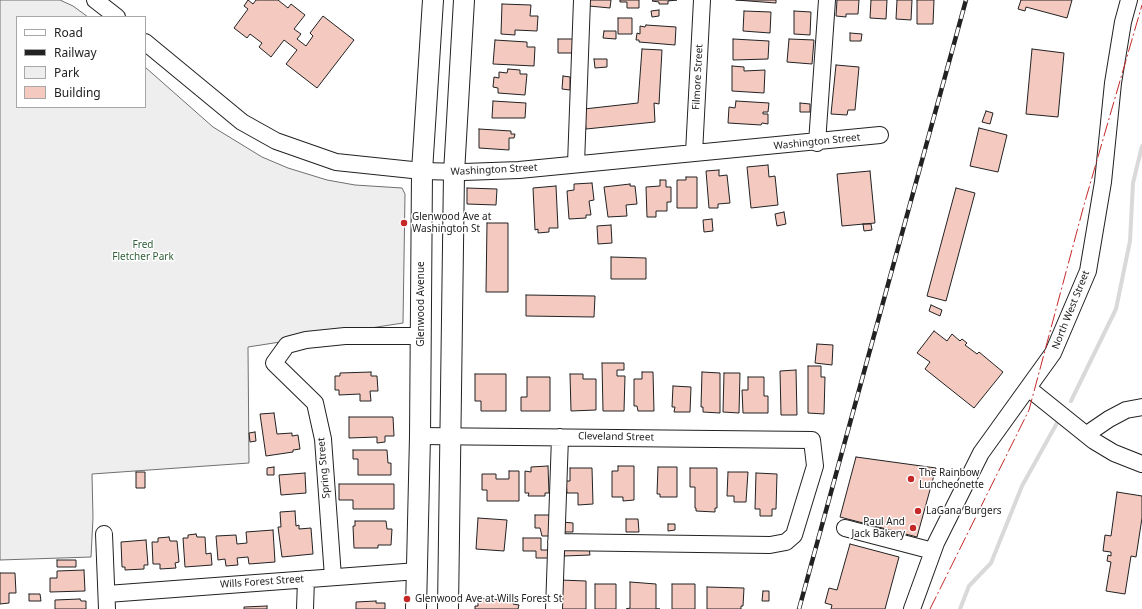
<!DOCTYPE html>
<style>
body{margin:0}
#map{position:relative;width:1142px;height:609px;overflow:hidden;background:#fff;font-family:"Noto Sans",sans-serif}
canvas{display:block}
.legend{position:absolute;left:16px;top:16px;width:130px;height:92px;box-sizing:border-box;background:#fff;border:1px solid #a7a7a7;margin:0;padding:5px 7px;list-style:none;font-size:12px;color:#222}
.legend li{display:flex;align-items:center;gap:8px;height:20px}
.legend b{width:20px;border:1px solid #a7a7a7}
</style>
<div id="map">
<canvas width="1142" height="609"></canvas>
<ul class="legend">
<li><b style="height:5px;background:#fff"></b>Road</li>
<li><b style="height:5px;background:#222"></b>Railway</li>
<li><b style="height:11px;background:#eee"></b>Park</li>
<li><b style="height:11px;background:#f3c9c0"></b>Building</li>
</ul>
</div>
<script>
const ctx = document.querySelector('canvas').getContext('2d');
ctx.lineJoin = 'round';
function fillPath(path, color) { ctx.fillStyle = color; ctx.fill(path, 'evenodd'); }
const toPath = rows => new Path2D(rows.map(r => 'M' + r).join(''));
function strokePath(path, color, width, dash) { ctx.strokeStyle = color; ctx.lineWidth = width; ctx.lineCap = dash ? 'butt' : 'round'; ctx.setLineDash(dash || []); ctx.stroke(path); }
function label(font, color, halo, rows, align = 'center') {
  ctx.font = font + ' "Noto Sans",sans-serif'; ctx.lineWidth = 3; ctx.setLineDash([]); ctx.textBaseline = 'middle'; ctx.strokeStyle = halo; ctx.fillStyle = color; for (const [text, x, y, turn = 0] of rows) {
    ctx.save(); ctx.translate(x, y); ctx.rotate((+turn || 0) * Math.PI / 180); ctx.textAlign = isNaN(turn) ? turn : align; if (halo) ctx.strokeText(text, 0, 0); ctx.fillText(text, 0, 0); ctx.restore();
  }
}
const green = toPath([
 [0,0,60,0,73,6,88,17,17,17,17,107,145,107,145,67,213,127,262,157,288,168,327,180,355,185,402,188,405,194,403,323,248,347,249,463,92,474,93,518,91,557,0,560,0,0]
]);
const stream = toPath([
 [1071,401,1116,309,1130,241,1133,183,1142,146],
 [960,609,969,586,991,563,1022,486,1057,423]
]);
const building = toPath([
 [248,0,253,4,256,0,278,0,288,8,291,4,305,15,294,29,301,34,297,39,306,46,313,36,310,33,323,16,354,40,317,88,286,64,297,50,284,40,271,57,259,47,262,43,250,34,247,38,234,28,248,9,244,6,248,0],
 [590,0,611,0,610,8,589,6,590,0],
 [620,0,639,0,639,8,627,8,627,2,620,2,620,0],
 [653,0,677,0,668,1,668,4,659,4,659,2,652,1,653,0],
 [736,0,776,0,776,3,736,0],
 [837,0,859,0,858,14,846,14,846,17,836,16,837,0],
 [871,0,887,0,886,19,870,18,871,0],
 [897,0,912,0,911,20,896,19,897,0],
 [917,0,934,0,933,24,917,24,917,0],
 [1021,0,1072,0,1067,18,1026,7,1025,11,1018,9,1021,0],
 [502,4,531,5,530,16,538,16,537,31,515,30,515,35,501,34,502,4],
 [659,10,659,16,652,17,651,11,659,10],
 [744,11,771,12,770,33,743,31,744,11],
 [794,11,811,12,810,35,794,34,794,11],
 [618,18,632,18,632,34,618,34,618,18],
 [646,25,676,27,675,45,639,42,639,40,636,40,637,33,640,34,640,26,645,27,646,25],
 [604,31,616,31,616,39,603,38,604,31],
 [850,33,862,34,861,41,850,41,850,33],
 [558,39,575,39,574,53,558,53,558,39],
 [733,39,769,41,768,59,733,60,733,39],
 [789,39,814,40,812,64,787,62,789,39],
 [495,40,527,42,527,47,535,47,534,66,493,64,495,40],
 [642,49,662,50,659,104,654,103,655,122,586,129,584,109,638,103,642,49],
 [1032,49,1064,53,1058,117,1026,114,1032,49],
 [594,59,607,59,607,67,595,68,594,59],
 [836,65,859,67,855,110,848,110,847,115,831,114,836,65],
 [732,66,744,67,744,71,765,70,764,93,732,91,732,66],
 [508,69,520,70,520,74,527,74,525,95,498,93,498,88,493,87,494,77,499,78,499,72,507,73,508,69],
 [563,76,570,77,570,90,562,89,563,76],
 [493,101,526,103,525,118,492,118,493,101],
 [736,101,769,103,768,112,763,112,763,114,768,114,768,124,762,123,761,125,728,123,729,107,735,108,736,101],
 [800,103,810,104,810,112,800,112,800,103],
 [986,111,993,113,990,124,982,122,986,111],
 [979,128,1007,135,998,172,970,166,979,128],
 [479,129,511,131,511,134,515,134,514,138,509,138,509,150,479,148,479,129],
 [768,165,769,177,775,176,778,205,751,208,747,167,768,165],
 [719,170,719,176,727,175,730,203,718,204,718,208,709,208,706,171,719,170],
 [870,171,875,223,842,226,837,174,870,171],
 [686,177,697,177,697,208,677,208,677,180,686,180,686,177],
 [660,180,666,180,666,187,671,187,671,202,667,202,667,211,656,211,656,217,647,217,646,187,660,186,660,180],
 [592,183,594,200,589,201,591,215,586,215,586,218,569,219,567,191,574,190,574,184,592,183],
 [630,184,630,186,635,186,637,204,626,205,627,216,608,217,604,187,630,184],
 [556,186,558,228,549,228,549,232,538,233,538,229,535,230,533,188,556,186],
 [467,188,497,189,496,205,467,204,467,188],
 [956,188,975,193,946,301,927,296,956,188],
 [784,212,786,224,777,226,775,214,784,212],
 [712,219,713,231,704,232,703,220,712,219],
 [487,223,508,223,508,292,486,292,487,223],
 [863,224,871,224,872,230,864,231,863,224],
 [611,225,612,243,598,244,597,226,611,225],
 [611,257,646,258,646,279,611,279,611,257],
 [526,295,595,296,594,317,526,316,526,295],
 [931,305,942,310,940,316,929,311,931,305],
 [934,331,947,341,952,334,960,341,962,339,967,343,965,345,977,354,979,352,1003,372,974,408,925,369,930,362,917,353,934,331],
 [817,344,833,345,832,365,815,363,817,344],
 [602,363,624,363,624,370,617,370,617,376,625,376,624,411,603,411,602,363],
 [808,366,821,366,821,377,825,377,824,414,808,413,808,366],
 [796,370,797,415,781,415,780,371,796,370],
 [371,372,371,376,377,376,378,391,370,391,371,401,360,401,360,394,339,395,339,390,335,390,335,376,340,376,340,373,371,372],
 [642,372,653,372,654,411,638,411,637,406,634,406,634,379,642,379,642,372],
 [702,372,720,373,720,413,703,412,703,407,701,407,702,372],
 [724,373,740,373,739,413,723,412,724,373],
 [475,374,506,374,506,411,481,411,481,401,475,401,475,374],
 [570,374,583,374,583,379,596,379,596,410,571,411,570,374],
 [527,377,550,377,550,411,521,411,521,397,527,397,527,377],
 [748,377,764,377,764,396,768,396,768,413,743,413,742,390,748,390,748,377],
 [673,386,691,387,690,412,674,412,675,407,672,407,673,386],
 [274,413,277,434,292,433,292,436,298,435,300,449,293,450,293,452,266,456,260,414,274,413],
 [349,417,393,417,394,436,385,436,385,442,377,443,377,437,349,438,349,417],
 [255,432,256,441,250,442,249,433,255,432],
 [353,450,387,450,388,463,391,463,391,475,358,475,358,459,353,459,353,450],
 [856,457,936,468,917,537,840,517,856,457],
 [548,466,549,493,545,493,545,496,528,496,529,493,525,493,525,471,531,472,531,467,548,466],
 [618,466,634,466,634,500,623,501,623,497,612,497,612,471,618,471,618,466],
 [274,467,274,475,267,475,267,468,274,467],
 [658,467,677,467,677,497,660,497,660,494,657,494,658,467],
 [570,468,592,468,593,504,578,505,578,493,567,493,566,481,570,481,570,468],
 [690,468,717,468,717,508,715,508,715,512,696,511,696,508,695,508,695,487,690,487,690,468],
 [509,471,519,471,519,501,487,501,487,490,482,490,482,474,496,474,496,479,509,479,509,471],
 [136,472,145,472,145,488,136,488,136,472],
 [728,472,748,472,746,502,734,502,734,496,727,496,728,472],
 [305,473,306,493,281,495,279,475,305,473],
 [756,473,777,474,776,509,772,509,772,516,760,516,760,509,755,509,756,473],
 [339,484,394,484,394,509,353,509,353,500,339,500,339,484],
 [1117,492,1142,496,1142,518,1136,557,1131,556,1125,594,1106,591,1111,562,1107,561,1108,555,1111,556,1111,552,1103,551,1105,535,1111,536,1117,492],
 [295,511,296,526,299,525,299,529,311,528,313,554,282,557,278,527,281,527,280,512,295,511],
 [535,515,550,515,550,536,542,536,540,528,535,528,535,515],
 [478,518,507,520,504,551,476,549,478,518],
 [626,519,638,519,639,532,626,532,626,519],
 [355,521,386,521,387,529,392,529,391,545,378,545,378,548,354,548,353,526,355,526,355,521],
 [562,522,573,523,573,532,562,532,562,522],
 [668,524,675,524,675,530,668,531,668,524],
 [273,530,275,562,249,564,248,557,237,558,238,565,226,566,225,559,218,560,216,536,236,535,237,544,247,543,246,532,273,530],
 [196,534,197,537,205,537,206,554,211,553,212,565,185,567,183,538,188,538,188,535,196,534],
 [169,537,170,541,177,541,179,562,175,563,176,568,160,569,160,564,153,564,152,542,158,542,158,538,169,537],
 [523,538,541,538,541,550,549,550,549,558,536,558,536,551,523,551,523,538],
 [146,540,148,565,144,565,144,569,125,570,125,567,122,567,121,542,146,540],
 [850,544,899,557,885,609,831,609,832,605,825,603,829,588,837,590,850,544],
 [589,548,590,555,564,556,564,549,589,548],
 [57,560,76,560,76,567,57,567,57,560],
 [84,570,85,591,50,592,50,578,57,578,57,571,84,570],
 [0,573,15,573,16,593,9,593,9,603,0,604,0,573],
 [560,580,586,581,586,609,560,609,560,580],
 [630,582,656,584,656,609,660,609,626,609,630,608,630,582],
 [595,584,616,584,616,609,595,609,595,584],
 [672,584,695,584,695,609,672,609,672,584],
 [707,587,744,588,743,606,741,606,741,609,707,609,707,587],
 [763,591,769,591,769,601,762,601,763,591],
 [29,594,40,594,41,601,29,601,29,594],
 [478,598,514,601,513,604,519,605,518,609,475,609,475,606,478,606,478,598],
 [80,599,81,601,86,601,86,609,55,609,55,600,80,599],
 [376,601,376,603,385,603,385,609,356,609,356,602,376,601],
 [267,606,267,609,244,609,244,607,267,606]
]);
const minor = toPath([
 [95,0,117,17],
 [145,42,242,122,276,141,336,162,422,171,464,172,519,170,880,135],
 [817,143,827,0],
 [694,153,702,0],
 [576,164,582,0],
 [1028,388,1094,441,1114,453,1142,464],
 [1087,434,1109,419,1126,410,1142,407],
 [420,436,812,440,815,466,794,535,786,542,770,545,556,542],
 [845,528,933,551],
 [104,534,107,609],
 [333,577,323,439,315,403,274,363,287,345,306,340,345,336,420,336],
 [107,594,418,571],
 [305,609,306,579],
 [554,609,560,437],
 [912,609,936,543,981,453,1053,353,1088,271,1103,182,1113,83,1123,22,1129,0]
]);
const major = toPath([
 [416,609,420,436,422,171,433,0],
 [448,609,454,173,464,0]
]);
const rail = toPath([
 [799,609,966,0]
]);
const power = toPath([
 [930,609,1029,410,1084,205,1142,5]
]);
const markers = [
 [404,223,4,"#c62828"],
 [911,479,4,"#c62828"],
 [918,511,4,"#c62828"],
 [913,528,4,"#c62828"],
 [407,599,4,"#c62828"]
];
const streetNames = [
 ["Filmore Street",698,77,-87],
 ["Washington Street",817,142,-6],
 ["Washington Street",494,170,-3],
 ["Glenwood Avenue",421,304,-90],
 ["North West Street",1071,310,-68],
 ["Cleveland Street",616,437,1],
 ["Spring Street",324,468,-95],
 ["Wills Forest Street",262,582,-4]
];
const poiNames = [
 ["Glenwood Ave at",412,217],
 ["Washington St",412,229],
 ["The Rainbow",919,473],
 ["Luncheonette",919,485],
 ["LaGana Burgers",926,511],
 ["Paul And",905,522,"right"],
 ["Jack Bakery",905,534,"right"],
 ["Glenwood Ave at Wills Forest St",415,599]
];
const parkNames = [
 ["Fred",143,245],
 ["Fletcher Park",143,257]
];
fillPath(green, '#eee');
strokePath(green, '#6f6f6f', 1);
strokePath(stream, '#d9d9d9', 4);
fillPath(building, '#f3c9c0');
strokePath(building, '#222', 1);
strokePath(minor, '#222', 18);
strokePath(major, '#222', 22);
strokePath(minor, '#fff', 16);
strokePath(major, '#fff', 20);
strokePath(rail, '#222', 4.5);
strokePath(rail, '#fff', 3, [9]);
strokePath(power, '#c62828', 1, [14, 3, 2, 3]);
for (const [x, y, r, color] of markers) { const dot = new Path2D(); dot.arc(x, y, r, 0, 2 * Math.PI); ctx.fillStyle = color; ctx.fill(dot); strokePath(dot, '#fff', 1.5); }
label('10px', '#222', '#fff', streetNames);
label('10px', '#222', '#fff', poiNames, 'left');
label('10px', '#2f5e38', '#fff', parkNames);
</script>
